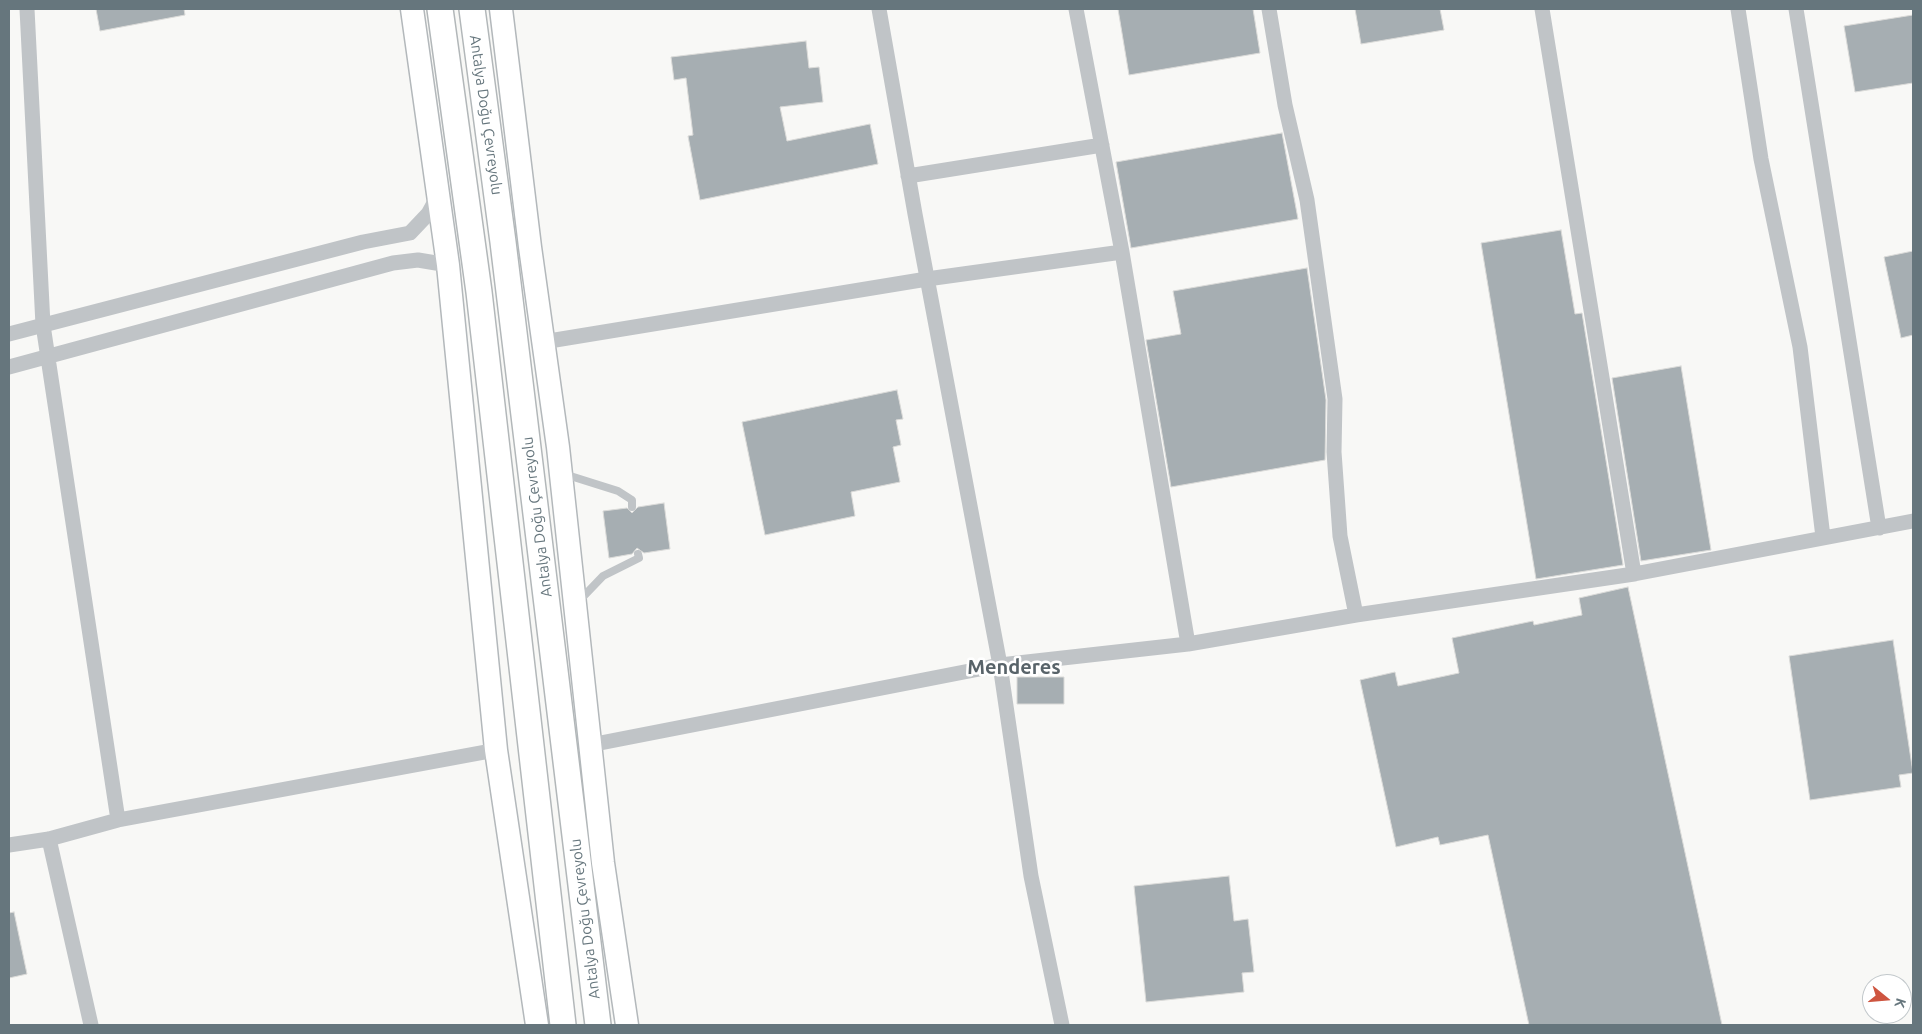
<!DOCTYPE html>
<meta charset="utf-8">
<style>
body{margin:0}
#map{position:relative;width:1922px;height:1034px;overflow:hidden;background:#f8f8f6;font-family:Ubuntu,sans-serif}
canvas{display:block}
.frame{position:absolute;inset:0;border:10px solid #66767d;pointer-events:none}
.north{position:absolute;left:1862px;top:974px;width:50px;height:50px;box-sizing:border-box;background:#fff;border:1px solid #c2c8cb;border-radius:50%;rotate:107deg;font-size:14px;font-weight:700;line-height:20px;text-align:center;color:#66767d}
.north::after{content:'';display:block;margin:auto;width:18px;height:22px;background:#ce5540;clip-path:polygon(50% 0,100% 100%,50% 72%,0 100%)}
</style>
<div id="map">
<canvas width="1922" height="1034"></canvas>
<div class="frame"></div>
<div class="north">K</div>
</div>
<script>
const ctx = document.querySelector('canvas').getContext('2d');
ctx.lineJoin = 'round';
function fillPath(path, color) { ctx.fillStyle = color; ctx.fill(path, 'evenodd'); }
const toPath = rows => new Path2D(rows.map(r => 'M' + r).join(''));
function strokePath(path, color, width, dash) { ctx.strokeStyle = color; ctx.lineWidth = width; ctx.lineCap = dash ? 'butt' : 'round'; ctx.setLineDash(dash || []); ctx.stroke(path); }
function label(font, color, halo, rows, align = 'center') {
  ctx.font = font + ' Ubuntu,sans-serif'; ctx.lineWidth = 5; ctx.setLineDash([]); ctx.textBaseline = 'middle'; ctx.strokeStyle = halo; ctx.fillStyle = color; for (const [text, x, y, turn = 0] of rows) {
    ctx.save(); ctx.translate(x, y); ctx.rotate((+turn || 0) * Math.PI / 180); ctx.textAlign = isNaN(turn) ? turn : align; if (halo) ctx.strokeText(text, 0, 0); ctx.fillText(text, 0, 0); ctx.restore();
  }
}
const building = toPath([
 [96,9,184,9,185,15,100,31,96,9],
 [1118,9,1253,9,1260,53,1129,75,1118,9],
 [1355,9,1440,9,1444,30,1361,44,1355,9],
 [1913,15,1913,83,1855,92,1844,26,1913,15],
 [806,41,809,68,819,67,823,102,780,107,787,141,870,124,878,164,700,200,688,136,693,135,686,78,674,80,671,57,806,41],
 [1282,133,1298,219,1131,248,1116,162,1282,133],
 [1561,230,1575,314,1582,313,1623,565,1536,579,1481,243,1561,230],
 [1913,251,1913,335,1901,338,1884,257,1913,251],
 [1307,268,1326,400,1325,460,1171,487,1146,340,1181,334,1173,291,1307,268],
 [1681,366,1711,550,1641,561,1612,378,1681,366],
 [897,390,903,419,896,420,901,445,893,447,900,482,851,492,855,516,765,535,742,422,897,390],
 [664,503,670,549,644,553,637,548,632,554,609,558,603,511,627,508,632,513,638,507,664,503],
 [1628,587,1722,1025,1529,1025,1488,835,1440,845,1438,837,1396,847,1360,680,1395,672,1398,686,1459,673,1452,638,1533,621,1534,625,1582,615,1579,598,1628,587],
 [1893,640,1913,773,1899,775,1901,787,1810,800,1789,656,1893,640],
 [1017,677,1064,677,1064,704,1017,704,1017,677],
 [1229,876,1234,921,1248,919,1254,972,1242,973,1244,992,1146,1002,1134,886,1229,876],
 [14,912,27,974,9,978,9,913,14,912]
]);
const lane = toPath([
 [564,474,618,491,632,500,632,507],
 [579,601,603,576,639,558,638,554]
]);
const street = toPath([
 [27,9,43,325,118,820],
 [879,9,915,214,1000,665,1031,876,1062,1025],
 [1076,9,1122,252,1188,644],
 [1269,9,1285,105,1307,200,1335,399,1334,452,1340,536,1356,615],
 [1542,9,1634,574],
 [1738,9,1761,159,1800,347,1823,537],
 [1796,9,1879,528],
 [908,176,1102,145],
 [9,334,363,242,410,233,428,214,439,194],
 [543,342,927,279,1122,252],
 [9,367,393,263,418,260,448,265],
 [590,745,1000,665,1188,644,1356,615,1634,574,1913,521],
 [49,839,91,1025],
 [9,845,49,839,118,820,496,750]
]);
const secondary = toPath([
 [412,9,448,265,496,750,537,1025],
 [501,9,530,247,558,447,603,863,627,1025]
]);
const primary = toPath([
 [440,9,479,292,563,1025],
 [472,9,503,242,598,1025]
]);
const streetNames = [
 ["Antalya Doğu Çevreyolu",486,115,82],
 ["Antalya Doğu Çevreyolu",537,517,-97],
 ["Antalya Doğu Çevreyolu",585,919,-97]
];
const districtNames = [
 ["Menderes",1014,667]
];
fillPath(building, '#a6aeb2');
strokePath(building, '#dadad8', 1);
strokePath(secondary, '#b3b8bb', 25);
strokePath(primary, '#b2b7b9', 28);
strokePath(lane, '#c0c4c7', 8);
strokePath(street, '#c0c4c7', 15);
strokePath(secondary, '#fff', 22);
strokePath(primary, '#fff', 25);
label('15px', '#66767d', '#fff', streetNames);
label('bold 20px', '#586369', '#fff', districtNames);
</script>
